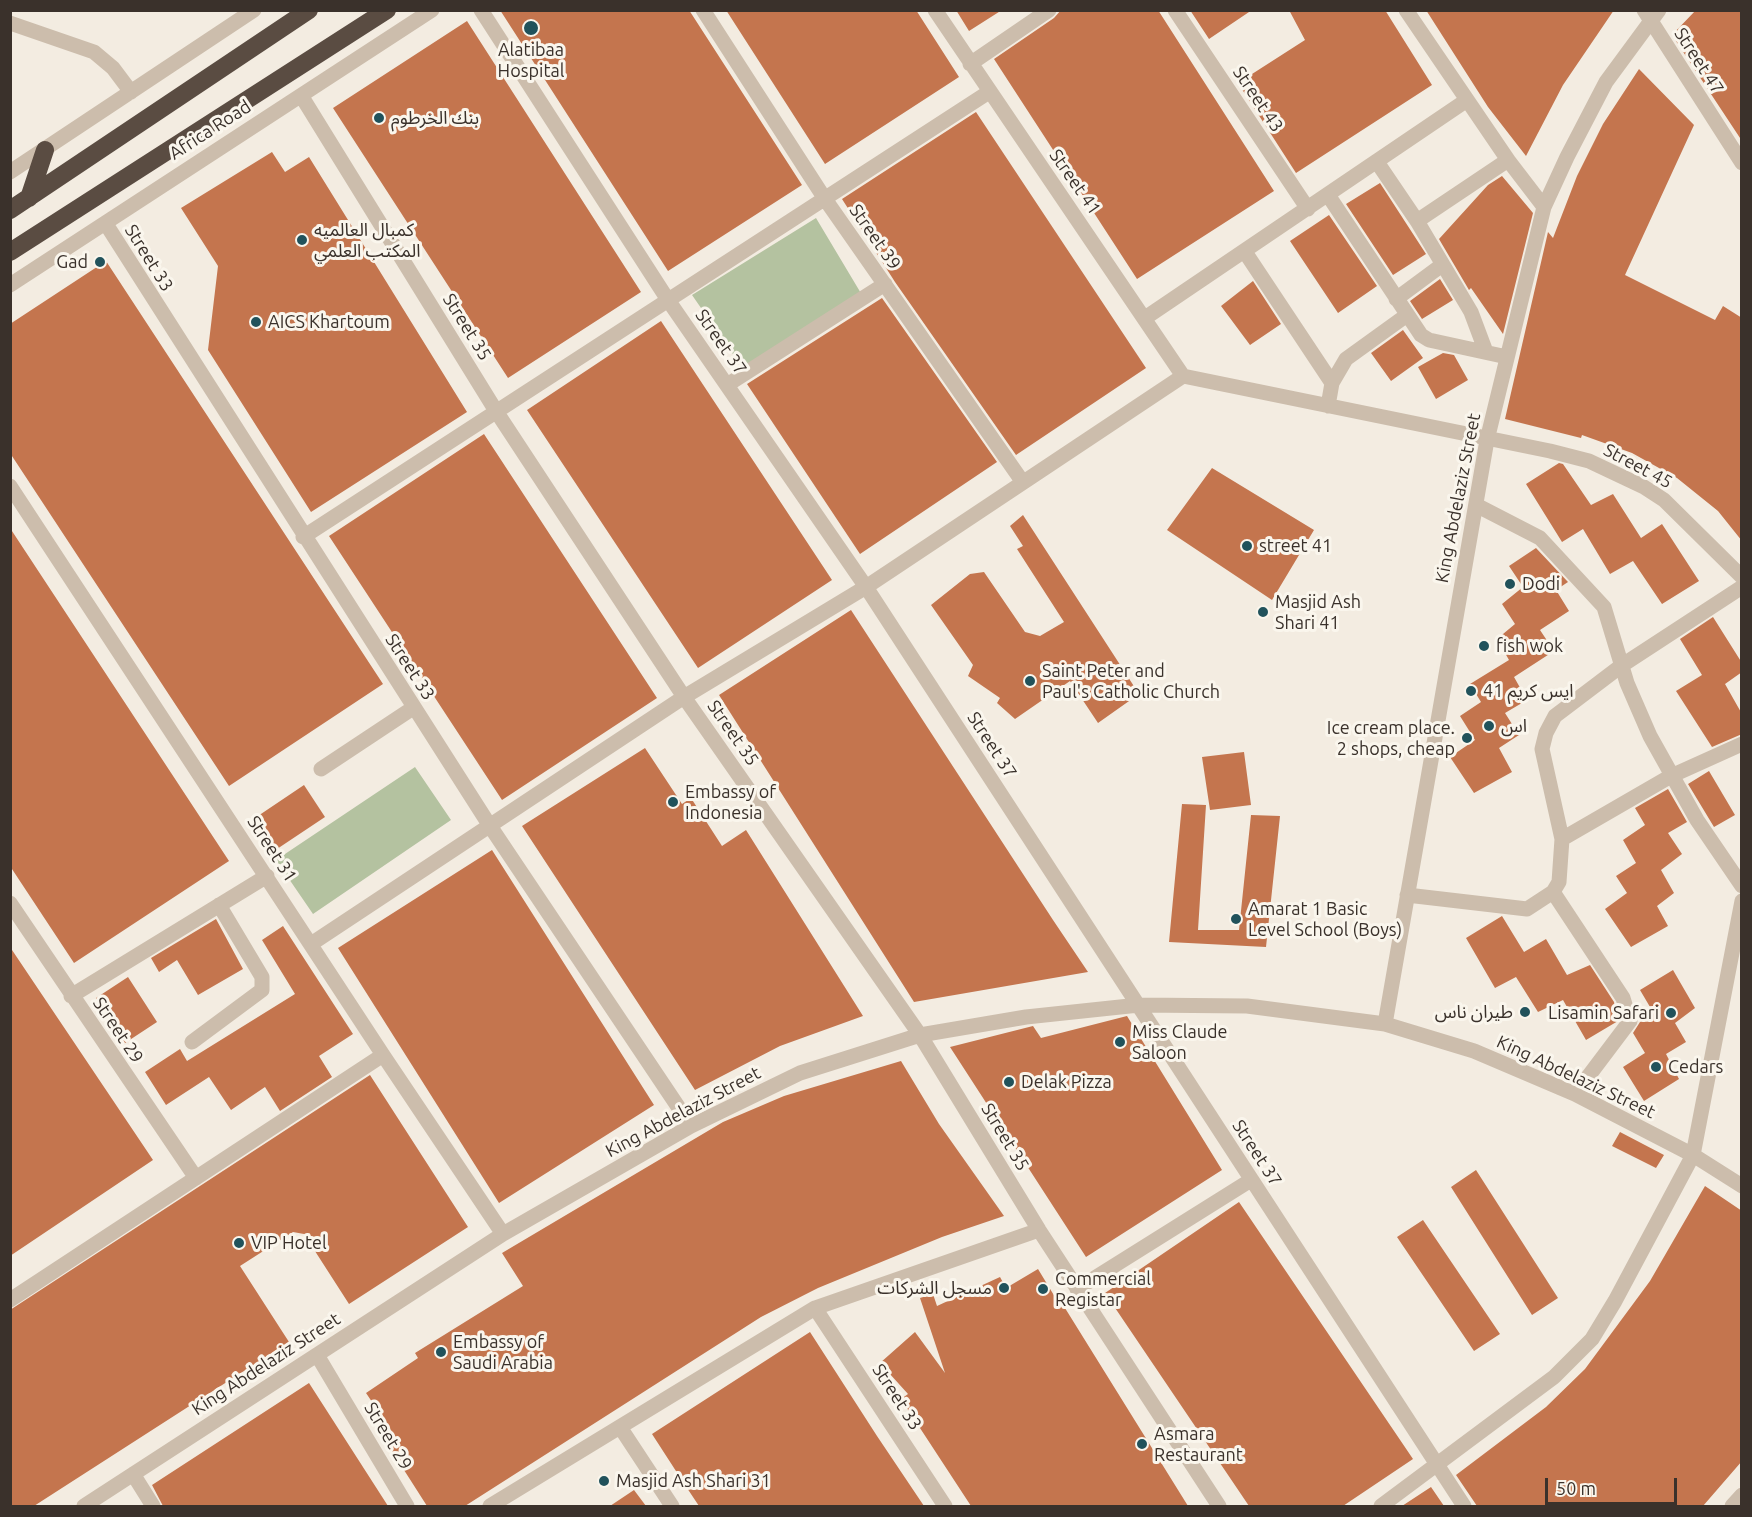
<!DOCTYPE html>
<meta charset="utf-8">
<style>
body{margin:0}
#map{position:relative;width:1752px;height:1517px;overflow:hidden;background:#f3ece1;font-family:Ubuntu,sans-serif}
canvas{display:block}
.frame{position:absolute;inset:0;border:12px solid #3a312b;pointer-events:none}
.scale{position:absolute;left:1545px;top:1478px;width:132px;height:27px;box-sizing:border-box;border:3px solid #3a312b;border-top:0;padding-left:8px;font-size:18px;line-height:21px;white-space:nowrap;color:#3a312b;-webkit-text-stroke:4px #faf6ed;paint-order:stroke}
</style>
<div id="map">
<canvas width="1752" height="1517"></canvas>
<div class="frame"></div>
<div class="scale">50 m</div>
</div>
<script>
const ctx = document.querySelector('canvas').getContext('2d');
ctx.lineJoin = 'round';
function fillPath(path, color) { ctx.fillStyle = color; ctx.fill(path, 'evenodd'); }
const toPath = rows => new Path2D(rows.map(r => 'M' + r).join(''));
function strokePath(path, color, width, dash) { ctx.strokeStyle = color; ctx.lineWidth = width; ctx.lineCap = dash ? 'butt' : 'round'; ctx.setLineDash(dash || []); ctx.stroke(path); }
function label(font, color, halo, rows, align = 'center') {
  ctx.font = font + ' Ubuntu,"Noto Sans Arabic",sans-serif'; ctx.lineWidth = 6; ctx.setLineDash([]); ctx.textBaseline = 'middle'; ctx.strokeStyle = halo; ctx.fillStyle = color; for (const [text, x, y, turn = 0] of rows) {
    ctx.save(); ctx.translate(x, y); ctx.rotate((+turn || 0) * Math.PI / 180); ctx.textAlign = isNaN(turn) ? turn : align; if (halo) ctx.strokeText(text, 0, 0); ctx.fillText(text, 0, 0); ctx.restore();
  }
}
const green = toPath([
 [816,218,862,295,744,370,692,295],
 [415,767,451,820,313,914,276,860]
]);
const building = toPath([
 [500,10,689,10,802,185,668,271],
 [726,10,916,10,959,77,825,164],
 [956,10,1002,10,969,31],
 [1061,10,1158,10,1274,191,1137,279,994,59,1054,18],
 [1190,10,1252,10,1209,39],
 [1289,10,1385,10,1432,85,1296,173,1238,83,1305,40],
 [1426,10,1614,10,1563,85,1526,156,1488,107],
 [1696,10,1742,10,1742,141,1672,35],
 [467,21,641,292,508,378,333,108],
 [1639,69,1694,125,1625,275,1715,320,1723,306,1742,318,1742,541,1718,511,1677,478,1632,453,1582,435,1581,438,1505,419,1548,232,1553,238,1577,176,1603,124],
 [976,112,1146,368,1016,455,895,282,842,199],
 [272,152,285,172,309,157,467,412,311,512,208,350,218,266,181,208],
 [1502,176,1533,213,1503,334,1471,288,1469,290,1439,239,1488,185],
 [1380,183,1426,254,1393,275,1346,204],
 [1329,215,1377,286,1338,313,1290,241],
 [106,261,383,684,229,786,10,453,10,324],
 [1440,279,1453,300,1422,319,1410,301],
 [1253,281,1281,324,1250,345,1221,306],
 [882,298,997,462,860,554,747,384],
 [661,321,832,580,698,668,527,410],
 [1403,330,1423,358,1391,381,1371,353],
 [1443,353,1454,355,1468,380,1436,399,1418,367],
 [484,434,657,698,502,800,329,536],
 [1559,463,1563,464,1591,505,1613,494,1641,538,1662,524,1699,581,1662,604,1633,561,1610,574,1583,529,1562,542,1526,484],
 [1212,468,1314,530,1272,600,1167,530],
 [1023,515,1139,694,1098,723,1070,681,1015,719,997,703,1000,698,968,676,973,665,931,605,970,574,984,572,1025,632,1040,636,1064,622,1017,549,1023,546,1010,526],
 [10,528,229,861,74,963,10,866],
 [1536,548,1568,582,1556,590,1569,611,1540,630,1554,651,1514,677,1527,700,1505,713,1519,735,1499,748,1512,772,1474,793,1450,757,1475,740,1460,716,1481,702,1470,684,1509,660,1497,639,1515,624,1502,604,1523,587,1509,566],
 [851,610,1053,920,1088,972,914,1002,719,695],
 [1713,617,1742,663,1742,672,1725,684,1742,714,1742,734,1712,747,1676,691,1702,675,1680,639],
 [645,748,682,804,691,798,722,846,746,830,863,1016,780,1046,695,1090,522,826],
 [1244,752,1251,805,1210,810,1202,757],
 [1709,771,1735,815,1714,827,1688,784],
 [304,785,325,817,274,851,252,820],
 [1668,789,1687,822,1668,833,1682,854,1661,870,1674,893,1657,906,1668,926,1631,947,1605,909,1627,893,1616,876,1636,863,1623,840,1645,825,1635,808],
 [1182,804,1206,805,1198,930,1239,930,1251,815,1280,816,1266,947,1169,942],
 [492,850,654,1105,499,1203,338,948],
 [1502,916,1524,952,1546,939,1567,975,1590,965,1614,1002,1618,1021,1586,1040,1563,1000,1538,1012,1516,977,1495,988,1466,938],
 [216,919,243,969,198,995,177,960,159,972,151,958],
 [283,926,353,1034,319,1056,332,1077,280,1111,265,1087,231,1110,209,1077,166,1105,145,1072,180,1049,187,1061,295,994,262,940],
 [10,947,153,1160,10,1256],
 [1673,970,1695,1008,1675,1023,1686,1042,1666,1054,1679,1079,1644,1101,1623,1067,1645,1053,1633,1033,1640,1022,1653,1012,1640,990],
 [128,977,157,1022,125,1043,96,998],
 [1127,1016,1222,1170,1086,1257,950,1047,1033,1026,1041,1038],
 [901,1061,939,1124,1004,1216,942,1237,818,1288,761,1317,465,1506,427,1506,388,1445,397,1439,366,1393,418,1358,415,1353,523,1286,502,1253,723,1122,784,1096],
 [370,1075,468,1227,349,1304,304,1234,293,1232,240,1266,289,1342,34,1506,10,1506,10,1310],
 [1620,1132,1664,1155,1656,1168,1612,1146],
 [1476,1170,1558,1298,1532,1315,1451,1187],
 [1705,1186,1742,1211,1742,1461,1703,1506,1477,1506,1456,1475,1546,1407,1585,1369,1650,1281],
 [1239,1202,1413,1459,1343,1506,1249,1506,1105,1293],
 [1423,1220,1500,1334,1474,1351,1397,1237],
 [1038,1269,1058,1302,1060,1300,1188,1506,971,1506,901,1399,908,1394,880,1363,915,1332,945,1373,920,1298,933,1294,937,1306,1000,1277,1006,1288],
 [810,1332,877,1436,924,1506,699,1506,685,1485,652,1434],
 [309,1383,388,1506,163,1506,152,1485],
 [1431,1487,1444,1506,1402,1506],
 [634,1490,646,1506,610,1506]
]);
const minor = toPath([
 [481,10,668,300,866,587,1464,1506],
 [703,10,825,199,1022,481],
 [935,10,1183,376],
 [1175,10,1308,209],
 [1406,10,1508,160,1544,207],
 [1644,10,1742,163],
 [10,23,94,52,113,68,131,92],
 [970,64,1049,10],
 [302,97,496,411,684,697,920,1035,1039,1230,1219,1506],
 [1377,162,1417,221,1471,312,1486,352],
 [10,172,254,10],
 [1328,195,1421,335,1429,340,1507,357],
 [1417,221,1508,160],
 [106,224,490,826,691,1126],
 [1245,252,1332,383],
 [10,285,432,10],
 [1396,299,1442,265],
 [1145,318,1467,100],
 [727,385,885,284],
 [1328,406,1332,383,1346,359,1407,315],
 [10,486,383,1055,503,1234],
 [1476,505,1540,538,1604,607,1627,683,1650,736,1697,820,1742,886],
 [303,537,989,92],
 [321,769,413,708],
 [1562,839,1671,776,1742,744],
 [1553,892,1623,998,1630,1021,1575,1094],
 [1407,895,1527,909,1553,892,1559,882,1562,839,1542,749,1546,733,1555,716,1621,666,1742,587],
 [10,903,196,1178],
 [311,944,684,697,866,587,1183,376,1550,451,1589,461,1644,487,1664,500,1742,577],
 [71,996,267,876],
 [1385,1024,1487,440,1544,207,1567,157,1606,82,1659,10],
 [192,1042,262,990,262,977,219,905],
 [1077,1289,1251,1180],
 [10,1300,383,1055],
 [815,1308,945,1506],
 [317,1355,407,1506],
 [620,1427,672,1506],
 [133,1474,153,1506],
 [84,1506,503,1234,691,1126,800,1073,920,1035,1026,1017,1139,1005,1247,1006,1385,1024,1474,1051,1575,1094,1693,1155,1742,1186],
 [490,1506,815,1308,1039,1230],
 [1381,1506,1554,1377,1592,1339,1615,1301,1693,1155,1742,901],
 [1732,1506,1742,1495]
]);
const highway = toPath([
 [29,198,45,150],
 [10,210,309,10],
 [10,252,387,10]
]);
const markers = [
 [531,28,8,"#21525b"],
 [379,118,6,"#21525b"],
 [302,240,6,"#21525b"],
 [100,262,6,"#21525b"],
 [256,322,6,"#21525b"],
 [1247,546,6,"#21525b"],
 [1510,584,6,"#21525b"],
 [1263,612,6,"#21525b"],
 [1484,646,6,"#21525b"],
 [1030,681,6,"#21525b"],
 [1471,691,6,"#21525b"],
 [1489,726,6,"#21525b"],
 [1467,738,6,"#21525b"],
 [673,802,6,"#21525b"],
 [1236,919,6,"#21525b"],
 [1525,1012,6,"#21525b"],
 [1671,1013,6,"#21525b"],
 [1120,1042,6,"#21525b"],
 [1656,1067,6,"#21525b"],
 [1009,1082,6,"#21525b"],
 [239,1243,6,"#21525b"],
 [1004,1288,6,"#21525b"],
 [1043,1289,6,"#21525b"],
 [441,1352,6,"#21525b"],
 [1142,1444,6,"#21525b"],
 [604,1481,6,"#21525b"]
];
const poiNames = [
 ["Alatibaa",531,50,"center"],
 ["Hospital",531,71,"center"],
 ["بنك الخرطوم",391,118],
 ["كمبال العالميه",314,230],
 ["المكتب العلمي",314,251],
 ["Gad",88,262,"right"],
 ["AICS Khartoum",268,322],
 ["street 41",1259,546],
 ["Dodi",1522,584],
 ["Masjid Ash",1275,602],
 ["Shari 41",1275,623],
 ["fish wok",1496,646],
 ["Saint Peter and",1042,671],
 ["Paul's Catholic Church",1042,692],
 ["41 ايس كريم",1483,691],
 ["اس",1501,726],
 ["Ice cream place.",1455,728,"right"],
 ["2 shops, cheap",1455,749,"right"],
 ["Embassy of",685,792],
 ["Indonesia",685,813],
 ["Amarat 1 Basic",1248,909],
 ["Level School (Boys)",1248,930],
 ["طيران ناس",1513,1012,"right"],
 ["Lisamin Safari",1659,1013,"right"],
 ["Miss Claude",1132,1032],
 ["Saloon",1132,1053],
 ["Cedars",1668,1067],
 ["Delak Pizza",1021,1082],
 ["VIP Hotel",251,1243],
 ["Commercial",1055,1279],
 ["Registar",1055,1300],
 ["مسجل الشركات",992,1288,"right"],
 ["Embassy of",453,1342],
 ["Saudi Arabia",453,1363],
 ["Asmara",1154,1434],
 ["Restaurant",1154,1455],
 ["Masjid Ash Shari 31",616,1481]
];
const streetNames = [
 ["Street 47",1699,61,57],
 ["Street 43",1258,99,56],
 ["Africa Road",210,130,-33],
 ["Street 41",1075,182,55],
 ["Street 39",875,237,55],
 ["Street 33",149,258,58],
 ["Street 35",467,327,58],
 ["Street 37",721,342,55],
 ["Street 45",1638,466,28],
 ["King Abdelaziz Street",1458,498,-79],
 ["Street 33",410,667,57],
 ["Street 35",733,733,55],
 ["Street 37",992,745,57],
 ["Street 31",272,849,57],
 ["Street 29",118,1030,56],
 ["King Abdelaziz Street",1576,1077,25],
 ["King Abdelaziz Street",683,1112,-28],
 ["Street 35",1005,1137,59],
 ["Street 37",1257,1153,57],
 ["King Abdelaziz Street",266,1364,-33],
 ["Street 33",897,1397,57],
 ["Street 29",388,1436,59]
];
fillPath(green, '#b4c2a0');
fillPath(building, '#c4754e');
strokePath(minor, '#ccbdac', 15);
strokePath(highway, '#5a4c42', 18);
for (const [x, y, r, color] of markers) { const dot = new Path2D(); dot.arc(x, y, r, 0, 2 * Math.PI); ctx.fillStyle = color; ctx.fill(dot); strokePath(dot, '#faf6ed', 2); }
label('18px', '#3a312b', '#faf6ed', poiNames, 'left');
label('18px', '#3a312b', '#faf6ed', streetNames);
</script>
